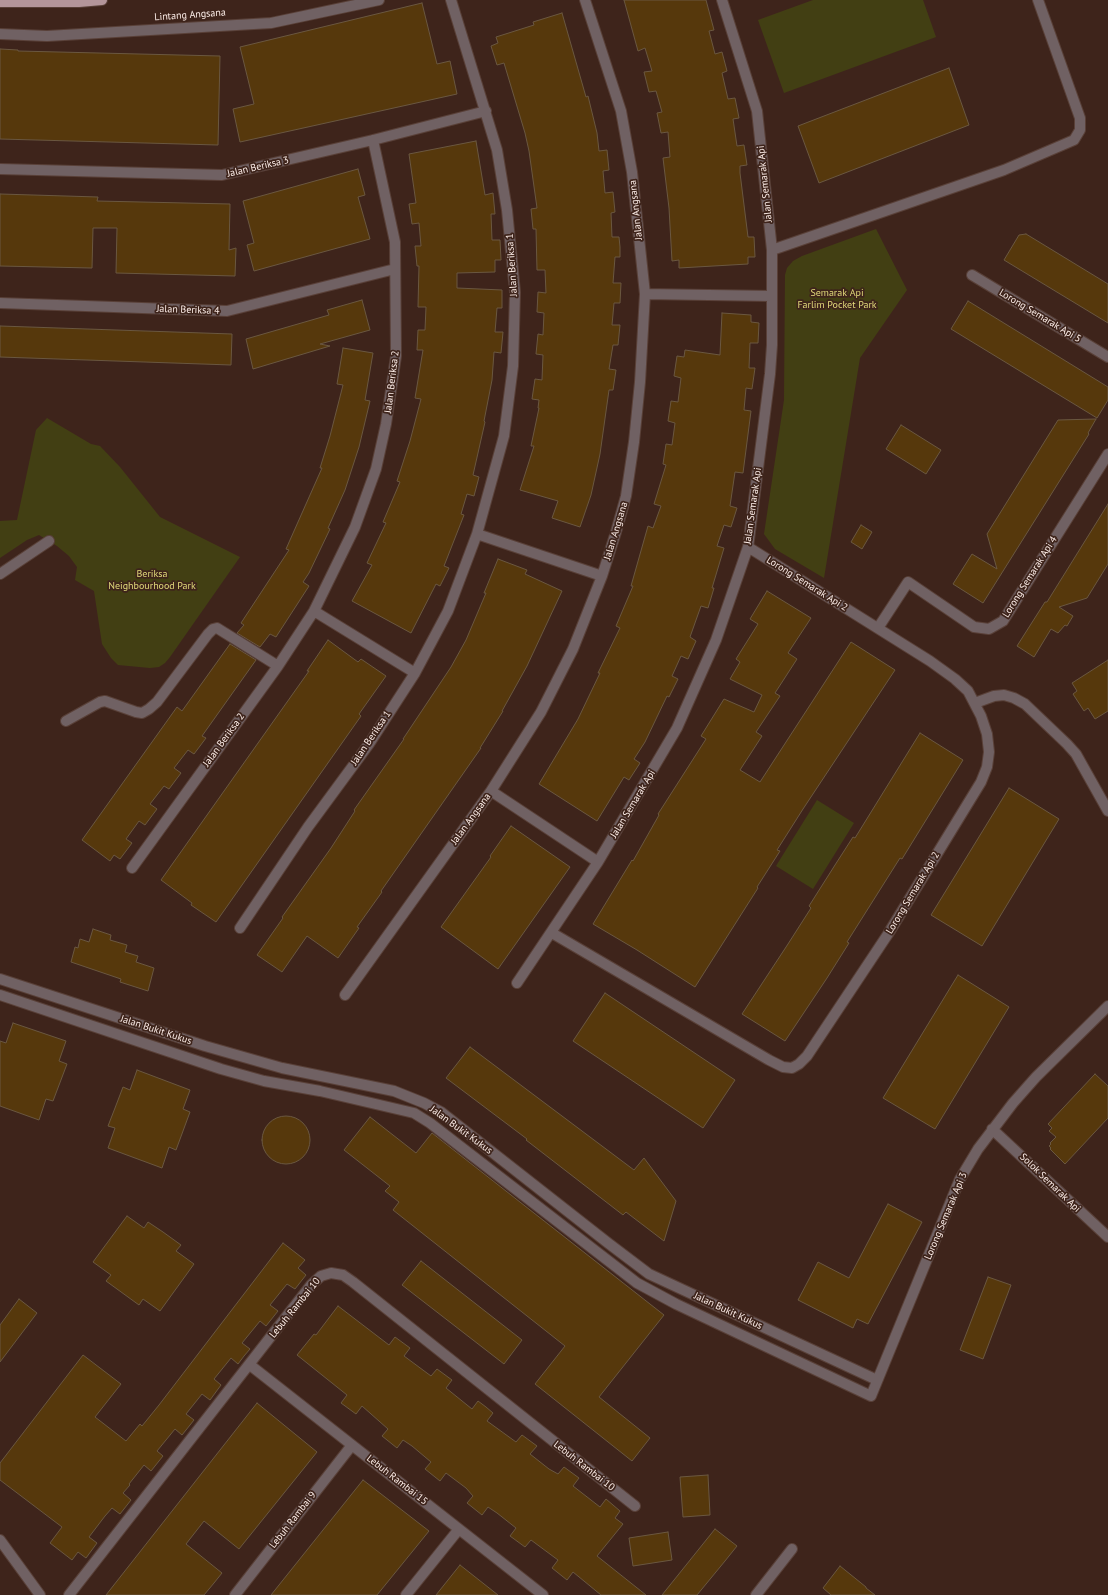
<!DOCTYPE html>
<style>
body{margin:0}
canvas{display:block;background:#3e241b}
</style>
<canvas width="1108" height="1595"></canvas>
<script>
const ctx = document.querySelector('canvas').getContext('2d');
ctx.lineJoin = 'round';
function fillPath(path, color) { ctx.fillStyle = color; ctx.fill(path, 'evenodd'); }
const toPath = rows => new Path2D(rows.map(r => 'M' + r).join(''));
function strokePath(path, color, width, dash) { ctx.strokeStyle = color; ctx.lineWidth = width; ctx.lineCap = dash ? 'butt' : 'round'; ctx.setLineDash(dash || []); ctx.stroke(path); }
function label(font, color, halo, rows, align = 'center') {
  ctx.font = font + ' "PT Sans",sans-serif'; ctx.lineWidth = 3.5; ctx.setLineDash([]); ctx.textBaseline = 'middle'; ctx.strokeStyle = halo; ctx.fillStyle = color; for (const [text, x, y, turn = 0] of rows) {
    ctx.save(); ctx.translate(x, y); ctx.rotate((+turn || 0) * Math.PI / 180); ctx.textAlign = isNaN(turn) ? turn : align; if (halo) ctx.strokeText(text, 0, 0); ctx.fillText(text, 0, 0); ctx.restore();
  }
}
const green = toPath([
 [813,0,923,0,936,37,784,93,758,20],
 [876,229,907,290,860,358,824,578,775,549,764,534,784,400,785,275,787,268,793,261,802,256],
 [47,418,91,444,100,446,120,467,160,517,240,557,170,657,165,663,159,667,150,668,118,665,111,658,102,644,94,591,75,580,77,567,69,556,57,546,39,535,27,540,0,558,0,521,17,520,36,430],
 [817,800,854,823,813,889,776,866]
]);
const building = toPath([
 [624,0,706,0,714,30,709,31,715,54,722,52,727,71,722,73,728,99,735,98,739,118,733,119,737,146,744,145,747,165,740,166,740,173,748,237,754,237,755,257,748,257,748,264,679,268,679,260,672,261,669,208,663,158,670,157,668,132,661,133,657,113,662,112,656,91,649,92,644,72,652,71,645,48,638,51,624,0],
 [422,3,437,64,450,61,457,94,240,142,233,109,254,104,240,47,422,3],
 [562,13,586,97,588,96,597,133,599,151,607,150,609,170,603,171,605,193,613,192,615,212,611,213,612,237,619,237,620,247,620,257,615,257,613,283,621,283,620,303,614,303,612,325,620,325,618,345,613,345,609,369,616,370,613,390,609,390,600,454,591,495,580,527,552,518,558,501,520,490,534,446,531,446,539,408,538,408,539,400,532,399,535,379,542,380,543,355,536,354,538,334,543,335,544,313,537,312,538,292,546,293,545,270,537,270,536,229,533,229,531,209,537,208,529,151,525,133,504,63,497,65,491,46,498,43,496,37,534,25,533,22,562,13],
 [0,49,18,50,18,51,220,56,218,145,0,139,0,49],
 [949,68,969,125,819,183,798,126,949,68],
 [476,141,485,195,493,193,495,214,491,214,492,240,500,240,501,260,495,260,495,272,457,273,457,288,502,290,502,308,497,308,495,332,503,332,501,353,494,352,492,380,484,421,485,422,473,475,479,477,474,496,467,494,461,514,464,515,444,566,449,568,440,586,436,584,411,633,352,601,372,565,367,563,386,523,383,522,400,482,397,481,410,441,421,399,415,398,423,350,417,350,418,330,425,330,426,307,418,307,419,266,417,266,415,246,421,246,419,223,412,224,409,204,416,203,409,154,476,141],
 [358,169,365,195,358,197,370,239,254,271,247,245,254,243,243,201,358,169],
 [0,194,98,197,97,201,230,204,229,250,236,248,235,276,116,273,117,228,93,228,92,268,0,266,0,194],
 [1026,234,1108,284,1108,323,1004,260,1019,235,1026,234],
 [362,300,370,330,320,344,330,346,253,369,246,339,329,315,327,310,362,300],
 [968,301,1108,387,1108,400,1097,418,951,329,968,301],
 [722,313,751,315,751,322,759,323,758,343,750,343,749,368,755,368,752,389,746,388,744,410,751,411,743,473,735,472,730,506,737,508,731,527,724,525,717,546,724,548,712,588,714,588,708,608,701,606,690,637,696,641,688,659,681,656,672,676,678,679,669,697,667,696,645,742,634,759,640,763,629,780,624,777,597,821,539,784,578,719,600,673,598,673,620,628,616,626,633,586,631,586,648,526,653,528,661,506,654,504,666,465,663,464,666,444,672,445,675,423,668,421,671,401,678,402,681,378,674,376,677,356,684,357,685,350,720,355,722,313],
 [0,326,232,334,231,365,0,357,0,326],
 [343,348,373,353,365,400,370,401,359,447,345,490,328,528,330,529,309,573,303,582,309,586,276,637,270,634,260,647,237,633,244,625,241,623,289,550,286,549,322,468,320,468,330,436,343,385,337,384,343,348],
 [1096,419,1088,433,1089,434,983,603,953,584,972,554,997,569,987,534,1058,420,1096,419],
 [901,425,941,450,926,474,886,449,901,425],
 [1108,504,1108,564,1087,598,1059,607,1073,616,1067,626,1065,625,1058,633,1051,629,1034,657,1017,646,1045,602,1047,602,1108,504],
 [861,525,872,532,862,549,851,542,861,525],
 [498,559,527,570,525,574,562,591,527,666,502,711,503,711,480,748,481,748,381,891,382,892,357,927,359,928,338,958,307,936,282,972,257,955,283,918,282,917,331,848,355,811,354,810,404,739,403,739,451,667,466,640,486,593,484,593,498,559],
 [767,591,811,618,788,653,797,659,775,693,780,696,756,732,762,736,740,770,760,782,851,642,895,670,803,809,777,850,780,851,757,887,758,888,695,987,637,950,593,924,632,860,633,861,659,815,658,814,706,739,701,736,724,699,754,712,762,695,730,679,740,662,736,659,758,624,750,619,767,591],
 [328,640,358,662,361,659,386,676,359,714,361,716,216,922,191,905,192,903,161,880,309,671,307,671,328,640],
 [230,644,256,660,202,736,206,738,194,754,188,750,174,768,181,773,169,789,164,786,150,804,157,809,145,825,139,821,126,839,132,843,120,859,114,855,110,861,82,840,177,707,182,711,230,644],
 [1108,660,1108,711,1095,719,1088,708,1084,711,1073,694,1077,691,1072,683,1108,660],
 [920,733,963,760,902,859,900,858,847,942,849,943,827,978,785,1041,742,1014,788,944,811,908,809,906,835,865,853,837,855,838,920,733],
 [1009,788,1059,819,982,946,931,915,1009,788],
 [511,826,570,867,498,969,441,927,491,857,490,856,511,826],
 [93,929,111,935,110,940,127,945,125,952,138,956,136,962,154,968,148,991,120,982,121,979,71,962,75,947,78,948,80,939,89,942,93,929],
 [958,975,1009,1007,935,1129,883,1098,958,975],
 [605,993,735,1080,703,1128,573,1041,605,993],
 [13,1023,66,1041,59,1061,67,1064,53,1101,46,1099,39,1120,0,1106,0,1041,6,1043,13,1023],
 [470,1047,634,1170,644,1158,676,1201,664,1241,626,1212,623,1215,526,1140,527,1139,446,1078,470,1047],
 [137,1070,190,1090,183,1109,190,1112,176,1150,169,1147,162,1168,108,1148,115,1128,108,1126,115,1108,123,1087,130,1090,137,1070],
 [1095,1074,1108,1086,1108,1118,1065,1164,1050,1149,1051,1148,1049,1146,1051,1144,1050,1143,1056,1137,1049,1131,1052,1128,1048,1124,1095,1074],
 '262 1140a24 24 0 1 1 48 0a24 24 0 1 1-48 0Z',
 [370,1117,416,1153,432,1133,664,1315,599,1397,650,1438,632,1461,535,1384,565,1346,393,1210,399,1202,385,1191,390,1186,344,1150,370,1117],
 [888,1204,922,1222,868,1324,857,1319,853,1328,798,1300,818,1262,849,1278,888,1204],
 [127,1216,144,1228,148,1222,163,1232,181,1245,176,1251,194,1264,160,1311,143,1299,139,1305,106,1281,111,1275,93,1262,127,1216],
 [283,1243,305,1260,298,1268,306,1275,295,1289,287,1284,270,1305,278,1311,266,1326,260,1321,242,1343,250,1349,244,1356,238,1364,231,1358,214,1379,221,1385,210,1400,202,1394,186,1414,194,1420,182,1435,175,1429,157,1451,163,1456,151,1471,144,1465,129,1484,130,1485,123,1493,131,1500,120,1514,112,1508,105,1516,89,1537,97,1543,86,1558,78,1552,72,1560,50,1543,62,1527,0,1480,0,1463,83,1355,121,1384,95,1417,126,1441,140,1424,142,1426,159,1405,283,1243],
 [421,1261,522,1340,504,1364,402,1285,421,1261],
 [988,1277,1011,1285,983,1359,960,1350,988,1277],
 [19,1299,37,1313,0,1362,0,1325,19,1299],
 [338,1306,389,1345,395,1337,410,1348,404,1356,431,1376,437,1369,452,1380,446,1388,472,1409,478,1401,486,1407,493,1413,487,1421,516,1442,522,1435,537,1446,530,1454,549,1469,558,1474,564,1467,579,1478,573,1486,600,1507,606,1499,620,1511,615,1518,623,1524,597,1556,646,1595,601,1595,573,1572,567,1580,552,1568,558,1560,531,1540,525,1547,510,1536,516,1528,497,1513,488,1507,482,1515,467,1503,473,1496,466,1488,446,1473,440,1481,425,1469,431,1462,412,1446,403,1440,397,1448,382,1436,388,1429,362,1406,356,1414,341,1403,347,1395,297,1355,314,1334,316,1335,338,1306],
 [257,1403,317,1452,239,1549,204,1521,186,1544,222,1573,214,1583,204,1595,106,1595,257,1403],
 [708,1475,710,1515,683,1517,680,1477,708,1475],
 [363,1480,429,1531,412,1552,377,1595,271,1595,363,1480],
 [715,1529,737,1546,725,1561,697,1595,662,1595,715,1529],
 [668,1532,672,1560,633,1566,629,1538,668,1532],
 [460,1565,498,1595,436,1595,460,1565],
 [840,1566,866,1587,866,1588,875,1595,831,1595,823,1588,840,1566]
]);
const minor = toPath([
 [0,34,47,36,271,23,379,0],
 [0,169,222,175,373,140,486,111],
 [772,250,1004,170,1074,140,1080,130,1080,118,1038,0],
 [972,275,1108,357],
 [645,294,772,296],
 [0,303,227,311,395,269],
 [477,534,602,576],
 [0,574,49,541],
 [314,611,415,673],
 [878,628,908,582,974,627,989,629,1003,621,1108,454],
 [975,703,994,696,1004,695,1014,698,1025,704,1067,744,1076,754,1108,811],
 [66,721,100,702,105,701,136,712,142,713,149,709,157,702,208,634,213,629,217,628,278,666],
 [491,791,598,862],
 [132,868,278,666,314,611,355,527,376,469,386,424,396,356,395,242,373,140],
 [240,928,308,827,369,744,415,673,448,611,477,534,504,436,513,366,515,292,507,210,497,150,451,0],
 [552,933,769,1060,783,1067,792,1068,799,1064,807,1056,888,934,981,782,987,767,989,752,987,734,981,716,968,691,955,679,930,661,748,547],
 [0,979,205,1046,282,1068,394,1091,424,1103,441,1112,608,1243,649,1274,877,1380],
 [517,983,598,862,677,728,716,640,748,547,770,374,772,345,772,250,757,111,722,0],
 [0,995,221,1069,264,1081,320,1091,414,1113,430,1123,637,1283,676,1304,871,1396,960,1179,978,1149,1013,1103,1036,1077,1108,1006],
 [345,995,491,791,541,712,573,649,602,576,616,532,626,496,634,442,640,382,645,294,632,172,621,111,585,0],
 [992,1129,1108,1237],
 [250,1365,543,1595],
 [0,1540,40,1595],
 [69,1595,311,1285,321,1276,331,1273,343,1275,353,1282,635,1506],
 [235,1595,352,1445],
 [406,1595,459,1529],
 [756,1595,792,1549]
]);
const major = toPath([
 [0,2,79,2,102,0]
]);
const streetNames = [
 ["Lintang Angsana",190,15,-4],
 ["Jalan Beriksa 3",258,167,-13],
 ["Jalan Semarak Api",765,184,-96],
 ["Jalan Angsana",636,210,-96],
 ["Jalan Beriksa 1",512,265,-94],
 ["Jalan Beriksa 4",188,310,2],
 ["Lorong Semarak Api 5",1040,316,31],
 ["Jalan Beriksa 2",392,382,-83],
 ["Jalan Semarak Api",753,506,-82],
 ["Jalan Angsana",616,531,-73],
 ["Lorong Semarak Api 4",1030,577,-58],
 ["Lorong Semarak Api 2",807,584,32],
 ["Jalan Beriksa 1",371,738,-56],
 ["Jalan Beriksa 2",224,740,-54],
 ["Jalan Semarak Api",633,804,-59],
 ["Jalan Angsana",471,819,-54],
 ["Lorong Semarak Api 2",913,893,-59],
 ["Jalan Bukit Kukus",156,1030,18],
 ["Jalan Bukit Kukus",461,1130,36],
 ["Solok Semarak Api",1050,1183,44],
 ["Lorong Semarak Api 3",946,1216,-67],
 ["Lebuh Rambai 10",295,1308,-51],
 ["Jalan Bukit Kukus",728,1311,25],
 ["Lebuh Rambai 10",584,1466,38],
 ["Lebuh Rambai 15",397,1480,38],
 ["Lebuh Rambai 9",293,1520,-52]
];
const parkNames = [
 ["Semarak Api",837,293],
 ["Farlim Pocket Park",837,305],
 ["Beriksa",152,574],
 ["Neighbourhood Park",152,586]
];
fillPath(green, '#423f13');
fillPath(building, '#56380c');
strokePath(building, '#6a5740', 1);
strokePath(minor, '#594038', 12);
strokePath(major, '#594038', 12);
strokePath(minor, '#706163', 10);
strokePath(major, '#b3959a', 10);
label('10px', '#fdeee9', '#3e241b', streetNames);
label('10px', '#e1da7a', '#3e241b', parkNames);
</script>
